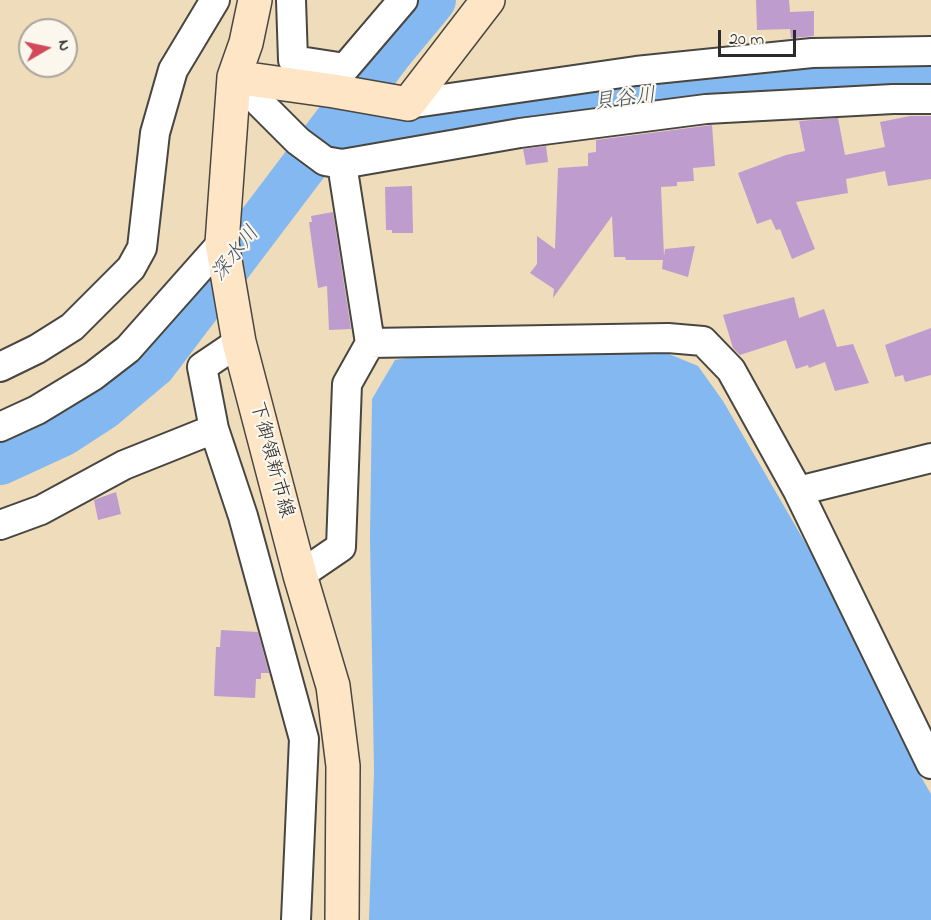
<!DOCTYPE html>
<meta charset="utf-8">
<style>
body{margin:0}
#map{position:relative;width:931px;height:920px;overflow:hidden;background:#efdcbb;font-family:"Indie Flower",sans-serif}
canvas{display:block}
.north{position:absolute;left:18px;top:18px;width:60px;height:60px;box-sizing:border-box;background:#fbf7ec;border:2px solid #a8a59f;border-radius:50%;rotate:81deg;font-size:16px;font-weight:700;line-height:24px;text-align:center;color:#2b2b2b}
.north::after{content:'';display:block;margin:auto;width:21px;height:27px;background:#d1495b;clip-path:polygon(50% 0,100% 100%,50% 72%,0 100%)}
.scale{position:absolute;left:718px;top:30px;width:78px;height:27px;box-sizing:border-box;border:3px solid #2b2b2b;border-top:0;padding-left:8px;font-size:18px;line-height:21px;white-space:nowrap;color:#2b2b2b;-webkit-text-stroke:4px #fbf7ec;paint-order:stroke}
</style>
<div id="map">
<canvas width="931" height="920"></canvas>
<div class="north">N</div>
<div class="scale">20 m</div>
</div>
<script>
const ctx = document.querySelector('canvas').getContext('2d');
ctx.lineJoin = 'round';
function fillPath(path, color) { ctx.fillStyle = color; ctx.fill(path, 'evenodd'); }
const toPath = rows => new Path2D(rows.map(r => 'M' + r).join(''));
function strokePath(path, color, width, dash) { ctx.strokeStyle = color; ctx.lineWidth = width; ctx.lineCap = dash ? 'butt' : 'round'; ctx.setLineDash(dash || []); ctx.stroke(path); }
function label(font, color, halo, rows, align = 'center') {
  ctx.font = font + ' "Indie Flower","Klee One",sans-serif'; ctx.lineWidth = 4.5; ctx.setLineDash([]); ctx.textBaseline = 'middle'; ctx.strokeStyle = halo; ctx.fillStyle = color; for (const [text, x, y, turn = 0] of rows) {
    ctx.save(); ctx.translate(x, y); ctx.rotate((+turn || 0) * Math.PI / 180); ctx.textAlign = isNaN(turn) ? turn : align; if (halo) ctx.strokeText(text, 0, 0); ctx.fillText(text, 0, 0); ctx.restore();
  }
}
const water = toPath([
 [664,352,698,366,723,401,868,651,921,777,931,794,931,920,369,920,374,771,370,537,372,399,395,360,441,353]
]);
const river = toPath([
 [321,143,631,100,881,75,931,78],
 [0,462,63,433,103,407,153,365,390,52,433,0]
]);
const building = toPath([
 [756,0,789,0,790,12,814,11,814,36,791,38,790,29,757,30],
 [910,116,931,116,931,179,888,186,885,171,846,179,848,193,796,202,815,249,792,259,780,229,776,230,771,219,757,224,738,173,786,155,805,151,799,121,838,118,845,155,885,147,880,122],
 [712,125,715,166,693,168,694,181,677,182,677,186,661,187,664,256,665,249,695,246,688,277,662,269,663,260,626,260,625,257,614,257,612,216,553,298,554,289,530,273,537,264,537,236,555,249,558,168,588,166,588,153,596,152,596,140],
 [546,146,548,162,526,165,523,149],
 [412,186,413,233,392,233,392,230,386,230,385,187],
 [333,212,351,329,329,330,327,286,318,288,309,222,312,222,311,216],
 [794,297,799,318,824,309,837,347,853,344,869,383,835,391,825,362,809,368,808,365,796,369,786,340,740,355,733,348,723,315],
 [931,328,931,375,905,382,903,375,895,377,885,345],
 [116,492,121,514,98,520,94,500],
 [221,630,258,632,269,673,261,673,261,679,256,679,255,698,214,696,216,647,220,647]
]);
const street = toPath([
 [291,0,293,60,345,68,403,0],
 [234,77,298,141,325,161,342,164,520,133,706,109,893,99,931,99],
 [408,104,636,71,812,53,931,51],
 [239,342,202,367,214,429,243,516,304,739,296,920],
 [370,343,668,338,703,341,731,370,798,491,931,764],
 [0,367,37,349,72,327,131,268,142,248,155,133,173,70,215,0],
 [0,427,37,410,93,376,128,349,222,243],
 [798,491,931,458],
 [0,525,41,510,124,465,214,429],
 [300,575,341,547,347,384,370,343,342,164]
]);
const secondary = toPath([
 [255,0,246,43,234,77,222,243,239,342,300,575,333,686,343,766,342,920],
 [234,77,334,91,408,104,488,0]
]);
const streetNames = [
 ["下御領新市線",270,460,75]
];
const waterNames = [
 ["貝谷川",625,101,-7],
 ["深水川",237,255,-52]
];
fillPath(water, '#83b8f1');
strokePath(river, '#83b8f1', 46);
fillPath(building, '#be9cce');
strokePath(street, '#484641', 32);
strokePath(secondary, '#484641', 36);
strokePath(street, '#fff', 28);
strokePath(secondary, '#fde5c5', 33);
label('20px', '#2b2b2b', '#fbf7ec', streetNames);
label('italic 21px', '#455566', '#fbf7ec', waterNames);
</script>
